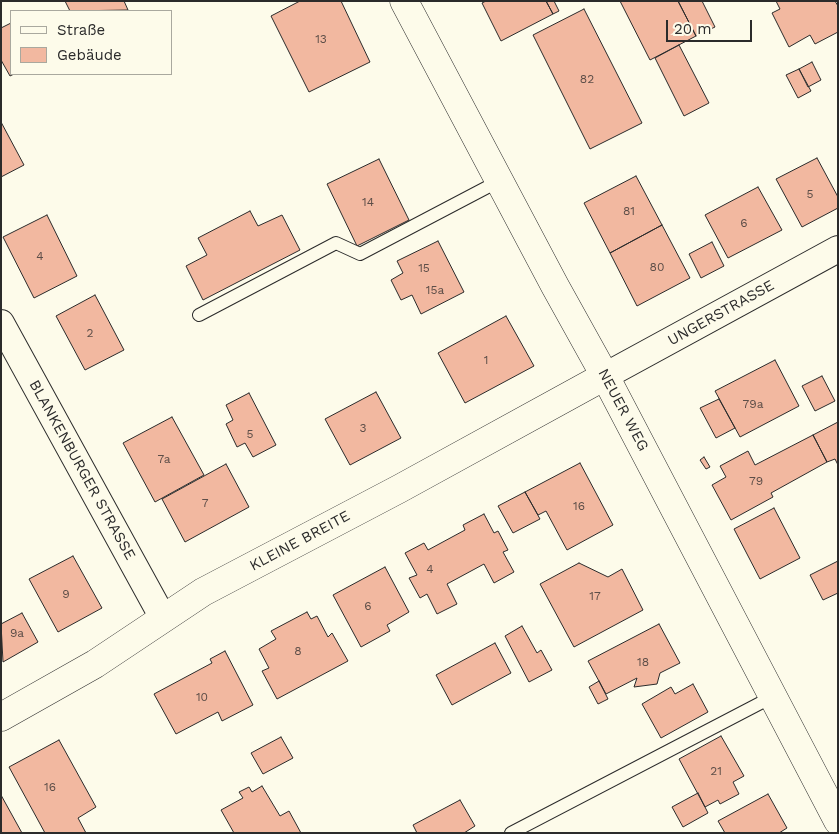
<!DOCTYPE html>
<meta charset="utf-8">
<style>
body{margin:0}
#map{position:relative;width:839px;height:834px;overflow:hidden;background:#fdfbea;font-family:"Work Sans",sans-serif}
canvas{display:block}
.frame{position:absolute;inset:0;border:2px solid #2b2b2b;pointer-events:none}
.legend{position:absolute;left:10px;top:10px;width:162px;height:65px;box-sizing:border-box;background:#fdfbea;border:1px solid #a9a89e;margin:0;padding:6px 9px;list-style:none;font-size:15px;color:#2b2b2b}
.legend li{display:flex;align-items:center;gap:10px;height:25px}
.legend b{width:25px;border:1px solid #a9a89e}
.scale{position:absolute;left:666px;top:20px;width:86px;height:22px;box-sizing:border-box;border:2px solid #2b2b2b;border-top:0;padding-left:6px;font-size:15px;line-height:18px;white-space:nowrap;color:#2b2b2b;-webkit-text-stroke:4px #fdfbea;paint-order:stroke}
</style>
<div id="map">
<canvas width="839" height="834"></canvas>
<div class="frame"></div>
<ul class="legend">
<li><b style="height:6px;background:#fdfbea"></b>Straße</li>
<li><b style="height:14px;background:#f2b8a0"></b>Gebäude</li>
</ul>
<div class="scale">20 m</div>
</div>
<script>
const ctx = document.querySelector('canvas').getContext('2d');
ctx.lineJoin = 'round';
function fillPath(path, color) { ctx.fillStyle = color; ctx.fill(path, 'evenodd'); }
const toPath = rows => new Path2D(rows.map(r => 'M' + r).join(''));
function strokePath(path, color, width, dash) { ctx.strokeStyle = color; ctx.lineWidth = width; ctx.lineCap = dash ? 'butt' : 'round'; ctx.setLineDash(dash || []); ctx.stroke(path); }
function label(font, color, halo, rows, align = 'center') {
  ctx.font = font + ' "Work Sans",sans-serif'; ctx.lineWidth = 4; ctx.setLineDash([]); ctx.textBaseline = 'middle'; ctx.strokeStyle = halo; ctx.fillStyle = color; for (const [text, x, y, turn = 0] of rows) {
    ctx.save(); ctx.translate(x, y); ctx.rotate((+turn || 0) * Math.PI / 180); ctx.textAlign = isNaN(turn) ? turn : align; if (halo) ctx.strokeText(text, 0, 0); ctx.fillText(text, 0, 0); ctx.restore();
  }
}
const building = toPath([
 [65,1,124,1,128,10,70,11,65,1],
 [300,1,341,1,370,62,309,92,271,16,300,1],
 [486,1,546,1,553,14,501,41,482,3,486,1],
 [546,1,554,1,559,11,553,14,546,1],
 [620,1,678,1,696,36,650,60,620,1],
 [678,1,702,1,715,27,696,36,678,1],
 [776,1,835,1,838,6,838,32,815,44,810,35,789,47,772,13,780,9,776,1],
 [584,9,642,123,590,149,533,35,584,9],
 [11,23,11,74,14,74,10,76,1,60,1,28,11,23],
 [679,45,709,103,684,116,655,58,679,45],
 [812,62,821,80,808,87,799,69,812,62],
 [799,69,811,91,798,98,786,75,799,69],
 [1,122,24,165,1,177,1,122],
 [817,158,838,197,838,208,802,227,776,179,817,158],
 [379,159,409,220,357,246,327,184,379,159],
 [636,176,662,225,610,253,584,203,636,176],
 [758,187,782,230,728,258,705,215,758,187],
 [250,211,258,226,282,215,300,250,203,300,186,266,207,255,198,238,250,211],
 [47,215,77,276,34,298,3,237,47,215],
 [662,225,690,278,637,306,610,253,662,225],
 [438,241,464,292,421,314,412,295,401,300,391,280,403,273,397,261,438,241],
 [712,242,724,266,701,278,689,254,712,242],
 [95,295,124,350,85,370,56,316,95,295],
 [506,316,534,366,465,403,438,353,506,316],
 [775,360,799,406,740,437,715,391,775,360],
 [822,376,835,401,815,411,802,386,822,376],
 [376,392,401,438,350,465,325,419,376,392],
 [249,393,276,445,253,457,245,443,237,447,226,424,233,420,226,405,249,393],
 [719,399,735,428,716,438,700,408,719,399],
 [172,417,204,475,155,502,123,443,172,417],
 [838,422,838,465,835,459,827,462,813,435,838,422],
 [813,435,827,462,771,493,773,497,731,520,712,485,726,477,720,466,748,451,755,465,813,435],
 [704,457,710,467,706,469,700,460,704,457],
 [580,463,613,525,567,550,546,511,538,515,525,492,580,463],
 [226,464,249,507,185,542,162,499,226,464],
 [525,492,540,519,513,533,498,506,525,492],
 [774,508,800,558,760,579,734,529,774,508],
 [484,514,494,533,498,531,508,550,503,552,514,572,494,583,484,564,447,584,457,604,437,614,427,594,420,598,409,578,417,575,405,553,424,543,428,550,465,530,463,525,484,514],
 [73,556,102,608,58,632,29,579,73,556],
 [838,561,838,593,823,600,810,575,838,561],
 [579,563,608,577,622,569,643,610,574,647,540,584,579,563],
 [385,567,409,612,387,625,390,631,361,647,333,595,385,567],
 [307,612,311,619,317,616,328,637,332,633,348,661,277,699,262,671,269,668,259,649,276,639,271,631,307,612],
 [22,613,38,642,3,662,1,624,22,613],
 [659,624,680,663,660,673,657,684,634,687,637,678,606,694,588,661,659,624],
 [522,626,537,653,541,650,552,670,529,682,505,636,522,626],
 [495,643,511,673,452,705,436,675,495,643],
 [225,651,253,705,222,721,218,712,176,734,154,694,212,663,210,659,225,651],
 [599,681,608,699,598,704,589,687,599,681],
 [693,684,708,712,661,738,642,704,671,687,675,694,693,684],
 [721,736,744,776,733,782,739,794,720,804,718,800,705,807,679,759,721,736],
 [281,737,293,758,263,774,251,753,281,737],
 [59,740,96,807,78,818,86,833,45,833,9,767,59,740],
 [262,786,280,816,289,811,301,833,234,833,221,810,243,798,239,792,249,787,252,792,262,786],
 [698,793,708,813,683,827,672,807,698,793],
 [768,794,787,828,779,833,725,833,718,821,768,794],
 [1,795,22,833,1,833,1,795],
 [460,800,475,826,464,833,417,833,413,825,460,800]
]);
const service = toPath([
 [199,315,336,243,360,254,499,181],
 [511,833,772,697]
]);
const minor = toPath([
 [1,323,163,618],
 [605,376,838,249]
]);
const tertiary = toPath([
 [1,717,95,664,203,592,399,489,605,376]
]);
const primary = toPath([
 [404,1,555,286,605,376,838,821]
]);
const numberNames = [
 ["13",321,39],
 ["82",587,79],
 ["5",810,194],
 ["14",368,202],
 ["81",629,211],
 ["6",744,223],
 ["4",40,256],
 ["80",657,267],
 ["15",424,268],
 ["15a",435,290],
 ["2",90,333],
 ["1",486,360],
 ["79a",753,404],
 ["3",363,428],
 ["5",250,434],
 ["7a",164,459],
 ["79",756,481],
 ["7",205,503],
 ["16",579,506],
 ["4",430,569],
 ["9",66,594],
 ["17",595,596],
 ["6",368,606],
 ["9a",17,633],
 ["8",298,651],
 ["18",643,662],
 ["10",202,697],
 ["21",716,771],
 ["16",50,787]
];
const streetNames = [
 ["UNGERSTRASSE",721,313,-29],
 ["NEUER WEG",623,410,62],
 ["BLANKENBURGER STRASSE",82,470,61],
 ["KLEINE BREITE",300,541,-28]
];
fillPath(building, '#f2b8a0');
strokePath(building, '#2b2b2b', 1);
strokePath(service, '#2b2b2b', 14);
strokePath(minor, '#2b2b2b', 28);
strokePath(tertiary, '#2b2b2b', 29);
strokePath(primary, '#2b2b2b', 29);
strokePath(service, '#fdfbea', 12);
strokePath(minor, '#fdfbea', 26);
strokePath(tertiary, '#fdfbea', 28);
strokePath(primary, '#fdfbea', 28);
label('12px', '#5d4e48', null, numberNames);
label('15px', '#2b2b2b', '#fdfbea', streetNames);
</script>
